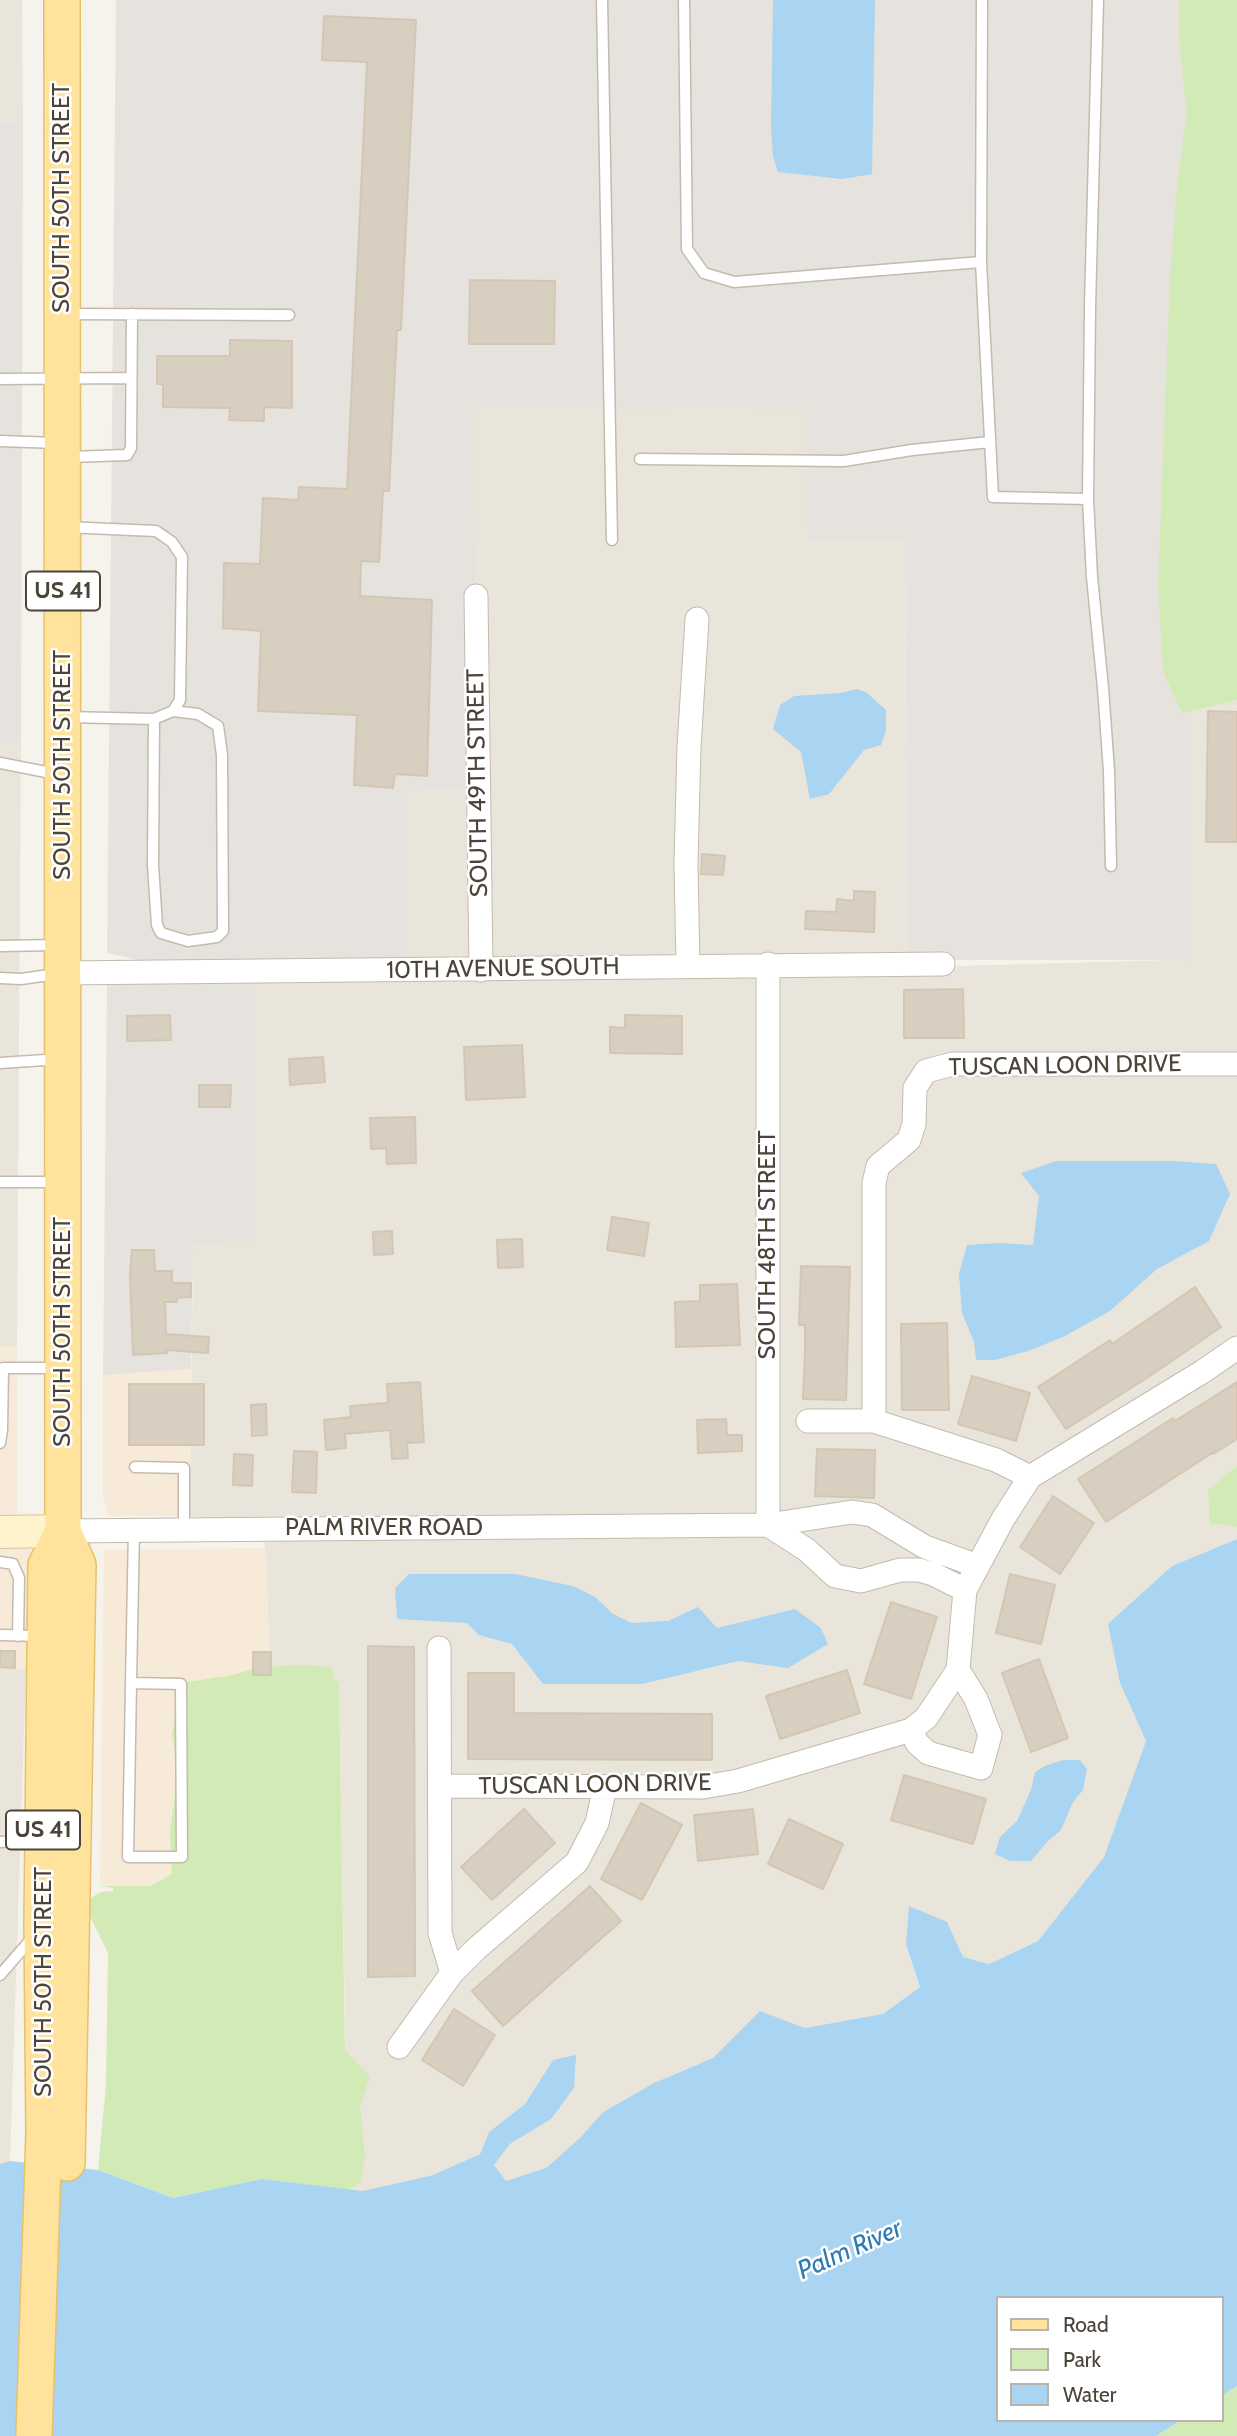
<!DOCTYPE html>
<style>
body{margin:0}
#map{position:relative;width:1237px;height:2436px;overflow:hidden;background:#f6f3ec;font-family:Cabin,sans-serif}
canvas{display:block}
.legend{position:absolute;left:996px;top:2296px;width:228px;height:126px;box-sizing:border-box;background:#fff;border:2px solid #b7b4b0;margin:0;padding:9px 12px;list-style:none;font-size:21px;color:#4b4439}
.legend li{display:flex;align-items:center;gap:14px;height:35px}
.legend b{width:35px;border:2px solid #b7b4b0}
</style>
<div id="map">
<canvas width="1237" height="2436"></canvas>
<ul class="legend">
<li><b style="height:9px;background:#ffe39c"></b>Road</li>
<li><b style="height:19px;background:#d2eab5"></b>Park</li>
<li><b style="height:19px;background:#a9d4f2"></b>Water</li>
</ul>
</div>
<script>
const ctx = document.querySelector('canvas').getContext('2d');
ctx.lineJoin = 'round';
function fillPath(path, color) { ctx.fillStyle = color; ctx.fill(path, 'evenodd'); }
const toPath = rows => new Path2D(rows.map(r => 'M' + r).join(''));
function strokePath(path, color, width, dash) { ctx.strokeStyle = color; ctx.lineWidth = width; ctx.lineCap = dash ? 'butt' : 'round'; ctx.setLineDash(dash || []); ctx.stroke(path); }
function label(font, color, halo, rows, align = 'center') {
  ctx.font = font + ' Cabin,sans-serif'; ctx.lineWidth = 5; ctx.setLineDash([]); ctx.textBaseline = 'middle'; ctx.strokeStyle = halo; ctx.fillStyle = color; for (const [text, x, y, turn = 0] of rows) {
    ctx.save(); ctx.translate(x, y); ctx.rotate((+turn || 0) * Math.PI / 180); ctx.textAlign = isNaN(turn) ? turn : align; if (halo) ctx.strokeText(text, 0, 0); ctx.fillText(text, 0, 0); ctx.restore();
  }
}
const residential = toPath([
 [0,0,22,0,23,121,0,122],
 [474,408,808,410,808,541,905,541,907,960,408,965,408,789,475,787],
 [1190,675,1237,676,1237,1539,1172,1566,1120,1683,1146,1741,1104,1857,1038,1941,989,1964,962,1957,946,1922,906,1944,920,1987,883,2014,805,2028,760,2011,713,2058,654,2083,603,2112,581,2137,546,2168,506,2182,494,2165,510,2144,551,2119,553,2060,525,2104,489,2132,480,2154,433,2175,362,2191,348,2190,339,1682,271,1682,264,1530,190,1516,193,1242,256,1242,256,975,774,971,1173,960,1191,963],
 [21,744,17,1346,0,1346,0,745],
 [0,1667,26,1669,10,2161,0,2164]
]);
const commercial = toPath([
 [0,1346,17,1346,17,1517,0,1518],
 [191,1369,190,1516,109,1516,103,1497,103,1375],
 [31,1533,26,1669,0,1667,0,1534],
 [266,1548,270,1683,185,1887,100,1886,104,1550]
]);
const industrial = toPath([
 [116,0,1187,0,1190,152,1192,963,1173,960,907,960,905,541,808,541,807,410,474,408,476,787,408,790,408,965,149,962,107,953],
 [23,121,21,744,0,745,0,122],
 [256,975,256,1242,193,1243,191,1369,103,1375,107,985,145,978]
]);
const green = toPath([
 [1179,0,1237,0,1237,700,1182,713,1163,671,1158,586,1170,277,1177,186,1187,113,1179,40],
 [1237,1466,1237,1527,1210,1523,1208,1490],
 [306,1665,332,1667,335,1681,339,1682,345,2050,370,2077,360,2106,365,2157,360,2183,348,2190,262,2179,173,2198,98,2170,106,2085,108,1953,83,1902,101,1892,113,1891,113,1888,100,1886,151,1886,172,1874,170,1832,174,1803,177,1764,172,1735,181,1683,233,1675,259,1667],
 [1237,2386,1237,2436,1156,2436,1181,2420,1221,2420,1221,2396]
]);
const water = toPath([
 [773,0,875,0,872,174,842,179,778,172,773,156,771,128],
 [857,689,867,693,886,710,886,731,881,745,864,750,829,794,810,799,801,752,773,729,780,705,794,696,841,693],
 [1056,1161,1174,1161,1216,1164,1230,1194,1209,1241,1157,1269,1110,1311,1063,1337,1028,1351,995,1360,976,1360,974,1342,962,1313,959,1274,967,1245,999,1243,1033,1245,1039,1196,1021,1173],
 [1237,1539,1237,2386,1221,2396,1221,2298,997,2298,997,2420,1181,2420,1156,2436,0,2436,0,2164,10,2161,98,2170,173,2198,262,2179,362,2191,433,2175,480,2154,489,2132,525,2104,553,2060,576,2055,574,2088,551,2119,510,2144,494,2165,506,2181,546,2168,581,2137,603,2112,654,2083,713,2058,760,2011,805,2028,883,2014,920,1987,906,1944,909,1906,947,1922,963,1957,989,1964,1038,1941,1104,1857,1146,1741,1120,1683,1108,1624,1172,1566],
 [409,1574,515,1574,573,1586,595,1597,613,1614,632,1623,668,1621,698,1607,717,1628,795,1609,821,1628,828,1644,788,1668,738,1661,642,1684,543,1684,512,1644,479,1635,467,1623,397,1619,395,1588],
 [1064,1760,1080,1760,1087,1769,1083,1790,1073,1802,1061,1830,1047,1842,1031,1861,1010,1861,995,1854,1000,1837,1017,1821,1031,1790,1035,1772,1047,1765]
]);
const building = toPath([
 [324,16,416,20,401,330,397,330,389,491,383,491,379,562,361,561,360,596,432,600,427,776,395,774,393,788,354,785,357,715,258,711,261,631,223,628,224,563,260,564,263,498,298,500,299,487,347,489,367,62,322,60,324,16],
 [470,280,555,281,554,344,469,344,470,280],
 [230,340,292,341,292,408,264,407,264,421,229,420,230,408,163,407,163,384,157,384,157,356,230,356,230,340],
 [1208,711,1237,712,1237,842,1206,842,1208,711],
 [702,854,725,856,723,875,701,874,702,854],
 [854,891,875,892,874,932,805,929,806,911,836,912,837,899,854,901,854,891],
 [963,989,964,1038,904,1038,904,990,963,989],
 [170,1015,171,1040,127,1041,127,1016,170,1015],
 [625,1015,682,1016,682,1054,610,1053,610,1027,625,1028,625,1015],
 [522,1045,525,1097,466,1100,464,1047,522,1045],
 [323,1057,325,1082,290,1085,289,1059,323,1057],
 [199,1085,231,1085,230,1107,199,1107,199,1085],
 [415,1117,416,1163,387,1164,386,1148,371,1149,370,1118,415,1117],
 [612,1217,649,1223,644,1256,607,1250,612,1217],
 [392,1231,393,1254,374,1255,373,1232,392,1231],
 [522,1239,523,1267,498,1268,497,1240,522,1239],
 [132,1250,154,1250,155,1271,172,1271,172,1283,191,1283,191,1297,177,1298,177,1302,165,1302,166,1334,209,1337,208,1353,166,1350,167,1353,133,1355,130,1275,132,1250],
 [801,1266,850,1267,846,1400,803,1399,805,1352,805,1325,799,1325,801,1266],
 [737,1284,740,1345,676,1347,675,1302,700,1301,700,1285,737,1284],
 [1195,1287,1221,1327,1150,1376,1066,1429,1038,1387,1110,1340,1112,1344,1195,1287],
 [947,1323,949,1410,902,1410,901,1324,947,1323],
 [972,1376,1030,1393,1016,1441,958,1424,972,1376],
 [420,1382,424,1442,407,1443,408,1458,392,1459,390,1430,345,1434,346,1448,326,1450,324,1420,351,1417,350,1406,388,1403,387,1384,420,1382],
 [1237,1382,1237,1439,1213,1454,1212,1453,1106,1522,1078,1479,1173,1418,1175,1421,1237,1382],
 [129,1384,204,1384,204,1445,129,1445,129,1384],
 [266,1404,267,1435,252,1436,251,1405,266,1404],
 [726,1419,727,1435,742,1435,742,1451,698,1453,697,1420,726,1419],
 [817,1449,875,1450,874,1498,815,1496,817,1449],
 [294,1451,317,1452,316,1493,292,1492,294,1451],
 [234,1454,253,1455,252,1486,233,1485,234,1454],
 [1053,1496,1094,1523,1060,1574,1020,1547,1053,1496],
 [1010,1574,1055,1585,1041,1644,996,1633,1010,1574],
 [891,1602,937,1617,911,1699,864,1684,891,1602],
 [368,1646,414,1647,415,1976,368,1977,368,1646],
 [0,1651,15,1651,15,1668,0,1667,0,1651],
 [253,1652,271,1652,271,1675,253,1675,253,1652],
 [1039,1659,1068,1738,1031,1752,1002,1673,1039,1659],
 [847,1670,860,1713,780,1739,766,1696,847,1670],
 [468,1673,514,1673,514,1713,712,1714,712,1760,468,1759,468,1673],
 [904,1775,986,1799,973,1844,891,1820,904,1775],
 [641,1803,682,1825,642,1900,601,1879,641,1803],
 [524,1809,555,1843,492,1900,461,1867,524,1809],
 [753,1809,758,1854,698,1861,694,1815,753,1809],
 [789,1819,843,1844,823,1889,768,1864,789,1819],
 [590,1886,621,1921,503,2026,472,1991,590,1886],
 [454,2009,495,2035,463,2086,422,2060,454,2009]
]);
const lane = toPath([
 [602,0,612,540],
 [684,0,687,249,704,273,734,282,981,262,993,497,1088,499,1090,307,1098,0],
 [981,262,982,0],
 [68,314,289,315],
 [0,379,131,378],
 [0,441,57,443],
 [69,457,127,455,131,448,132,314],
 [640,459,844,461,912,450,990,442],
 [1088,499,1092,577,1103,688,1109,771,1111,866],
 [65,527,156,531,172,542,182,557,180,700,173,711,154,719,66,717],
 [154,719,153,865,157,925,161,933,188,941,217,937,223,931,222,755,218,726,198,714,173,711],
 [0,763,56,774],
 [0,946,57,945],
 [0,978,21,979,56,974],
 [0,1063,60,1059],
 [0,1182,60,1182],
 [0,1443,2,1430,3,1368,60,1368],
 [135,1467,184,1468,184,1529],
 [0,1562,13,1564,19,1578,18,1636],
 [0,1635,42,1636],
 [131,1683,181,1684,182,1857,128,1857,131,1683,134,1529],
 [0,1842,39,1840],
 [0,1975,34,1936]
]);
const street = toPath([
 [476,596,481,970],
 [768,964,768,1525],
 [688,966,686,864,689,747,697,619],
 [63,973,943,964],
 [808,1421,874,1421,996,1460,1030,1477],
 [874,1421,874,1183,878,1166,909,1140,914,1124,915,1088,926,1071,953,1064,1237,1064],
 [768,1525,807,1550,835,1576,861,1581,900,1570,919,1570,933,1574,965,1590],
 [63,1531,768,1525,852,1512,872,1515,925,1547,978,1566],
 [439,1648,440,1933,452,1973],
 [911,1730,917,1743,928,1753,981,1768,990,1735,976,1699,958,1670],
 [441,1786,703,1787,738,1781,911,1730,926,1718,958,1670,965,1590,1003,1519,1030,1477,1202,1372,1237,1348],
 [399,2047,452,1973,476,1949,577,1862,597,1823,605,1787]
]);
const secondary = toPath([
 [0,1532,63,1531]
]);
const primary = toPath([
 [63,1531,78,1565,67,2163],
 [34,2436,44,2133,42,1925,46,1565,63,1531,63,1500,62,0]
]);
const shields = [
 [63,591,74],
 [43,1830,74]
];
const shieldNames = [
 ["US 41",63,591],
 ["US 41",43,1830]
];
const streetNames = [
 ["SOUTH 50TH STREET",62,198,-90],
 ["SOUTH 50TH STREET",63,765,-90],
 ["SOUTH 49TH STREET",478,783,-91],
 ["10TH AVENUE SOUTH",503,969,-1],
 ["TUSCAN LOON DRIVE",1065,1066,-1],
 ["SOUTH 48TH STREET",768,1245,-90],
 ["SOUTH 50TH STREET",63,1332,-90],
 ["PALM RIVER ROAD",384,1528],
 ["TUSCAN LOON DRIVE",595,1785,-1],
 ["SOUTH 50TH STREET",44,1982,-90]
];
const waterNames = [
 ["Palm River",850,2250,-24]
];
fillPath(residential, '#eae5da');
fillPath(commercial, '#f7ead8');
fillPath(industrial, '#e6e2dd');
fillPath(green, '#d2eab5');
fillPath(water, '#a9d4f2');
fillPath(building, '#d8cfc1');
strokePath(building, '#d3c7b4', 2);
strokePath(lane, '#c2bbae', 13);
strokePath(street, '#c2bbae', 25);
strokePath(secondary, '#d6c79b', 34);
strokePath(primary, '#e6c16a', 38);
strokePath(lane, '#fff', 10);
strokePath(street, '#fff', 23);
strokePath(secondary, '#fff3cd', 32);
strokePath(primary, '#ffe39c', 35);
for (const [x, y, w] of shields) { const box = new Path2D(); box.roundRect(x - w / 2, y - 19.5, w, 39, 5); ctx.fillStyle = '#fff'; ctx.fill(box); strokePath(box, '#4b4439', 2); }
label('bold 23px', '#4b4439', null, shieldNames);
label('24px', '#4b4439', '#fff', streetNames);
label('italic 26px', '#2e7ab2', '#fff', waterNames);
</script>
